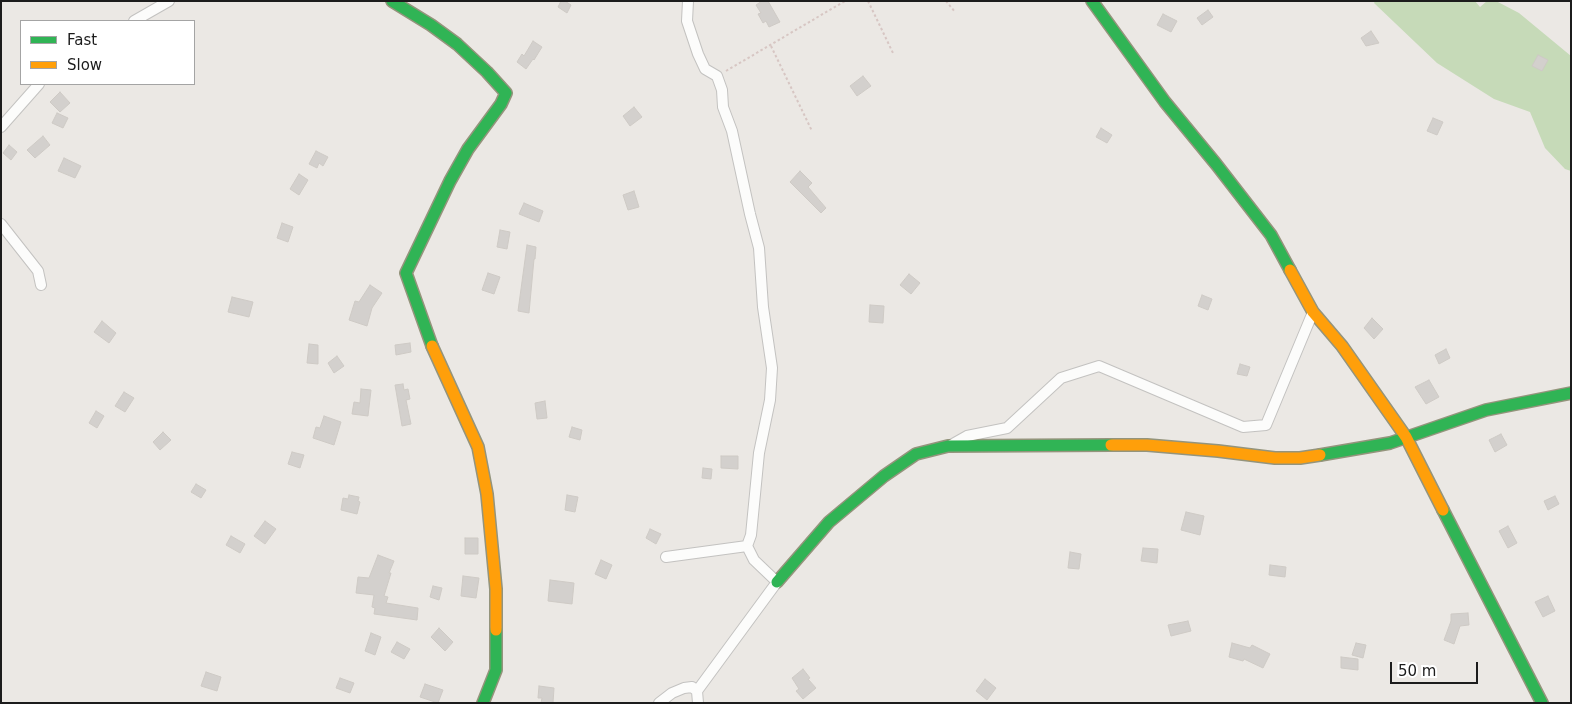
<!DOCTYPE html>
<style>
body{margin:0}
#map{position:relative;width:1572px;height:704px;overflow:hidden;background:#ebe8e4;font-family:"DejaVu Sans",sans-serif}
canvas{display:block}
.frame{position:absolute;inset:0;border:2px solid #1c1c1c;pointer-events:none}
.legend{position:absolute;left:20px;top:20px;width:175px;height:65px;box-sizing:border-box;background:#fff;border:1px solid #a4a4a4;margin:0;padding:6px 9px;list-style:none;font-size:15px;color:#1c1c1c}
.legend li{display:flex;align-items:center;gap:10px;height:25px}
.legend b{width:25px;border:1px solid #a4a4a4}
.scale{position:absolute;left:1390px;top:662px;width:88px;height:22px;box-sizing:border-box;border:2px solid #1c1c1c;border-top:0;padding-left:6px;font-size:15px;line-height:18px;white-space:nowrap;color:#1c1c1c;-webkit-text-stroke:4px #fff;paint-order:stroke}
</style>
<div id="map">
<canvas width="1572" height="704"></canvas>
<div class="frame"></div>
<ul class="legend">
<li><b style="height:6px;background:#30b455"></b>Fast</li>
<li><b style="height:6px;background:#ff9f0a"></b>Slow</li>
</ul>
<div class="scale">50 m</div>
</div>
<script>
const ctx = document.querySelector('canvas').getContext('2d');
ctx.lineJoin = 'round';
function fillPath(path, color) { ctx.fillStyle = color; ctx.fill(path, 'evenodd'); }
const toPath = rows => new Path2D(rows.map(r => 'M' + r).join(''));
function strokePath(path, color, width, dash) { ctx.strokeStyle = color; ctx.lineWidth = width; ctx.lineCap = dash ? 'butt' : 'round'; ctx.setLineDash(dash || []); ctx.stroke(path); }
const forest = toPath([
 [1375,1,1475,1,1480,7,1487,1,1496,1,1519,13,1571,56,1571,171,1565,169,1545,148,1530,112,1494,99,1437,63,1374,3]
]);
const building = toPath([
 [561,1,565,1,571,5,567,13,558,7,561,1],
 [762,1,768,1,780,22,769,27,766,21,763,23,758,14,761,13,756,5,762,1],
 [1208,10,1213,17,1202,25,1197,18,1208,10],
 [1163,14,1177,21,1171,32,1157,25,1163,14],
 [1371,31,1379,43,1366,46,1361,38,1371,31],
 [533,41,542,47,534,60,533,59,526,69,517,62,522,54,524,56,533,41],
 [1538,55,1548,60,1542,71,1532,66,1538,55],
 [863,76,871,86,857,96,850,86,863,76],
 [60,92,70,103,60,112,50,102,60,92],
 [634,107,642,117,630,126,623,116,634,107],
 [57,113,68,118,63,128,52,123,57,113],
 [1433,118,1443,122,1437,135,1427,131,1433,118],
 [1101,128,1112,135,1107,143,1096,137,1101,128],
 [43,136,50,145,35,158,27,150,43,136],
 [9,145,17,152,11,160,3,153,9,145],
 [316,151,328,157,323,166,319,163,317,168,309,164,316,151],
 [64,158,81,166,75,178,58,171,64,158],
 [800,171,812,183,808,187,826,208,821,213,790,182,800,171],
 [299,174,308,180,299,195,290,189,299,174],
 [634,191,639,207,628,210,623,195,634,191],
 [524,203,543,211,539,222,519,214,524,203],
 [282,223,293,227,288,242,277,238,282,223],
 [500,230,510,232,507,249,497,247,500,230],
 [527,245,536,247,535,259,534,259,529,313,518,311,527,245],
 [488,273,500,277,494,294,482,290,488,273],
 [909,274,920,283,911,294,900,285,909,274],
 [370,285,382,293,372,308,367,326,349,320,355,301,359,302,370,285],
 [1202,295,1212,299,1208,310,1198,306,1202,295],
 [232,297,253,302,249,317,228,312,232,297],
 [870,305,884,306,883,323,869,322,870,305],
 [1372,318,1383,329,1374,339,1364,328,1372,318],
 [102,321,116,333,109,343,94,332,102,321],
 [410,343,411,352,396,355,395,345,410,343],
 [309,344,318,345,318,364,307,363,309,344],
 [1446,349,1450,358,1439,364,1435,355,1446,349],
 [337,356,344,366,334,373,328,363,337,356],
 [1240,364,1250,367,1247,376,1237,374,1240,364],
 [1429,380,1439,397,1426,404,1415,387,1429,380],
 [403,384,404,390,408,389,410,399,406,400,411,424,402,426,395,385,403,384],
 [361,389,371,390,368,416,352,414,354,402,360,403,361,389],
 [124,392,134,398,125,412,115,406,124,392],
 [545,401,547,418,537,419,535,403,545,401],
 [96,411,104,416,97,428,89,423,96,411],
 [324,416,341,422,334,445,313,438,316,427,320,428,324,416],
 [572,427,582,430,580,440,569,437,572,427],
 [163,432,171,440,160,450,153,442,163,432],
 [1501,434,1507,445,1495,452,1489,440,1501,434],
 [292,452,304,455,300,468,288,464,292,452],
 [721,456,738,456,738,469,721,468,721,456],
 [703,468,712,469,711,479,702,478,703,468],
 [196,484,206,490,201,498,191,492,196,484],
 [349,495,359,497,358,501,360,502,357,514,341,510,343,498,348,499,349,495],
 [567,495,578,497,575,512,565,510,567,495],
 [1555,496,1559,504,1548,510,1544,501,1555,496],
 [1186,512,1204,516,1200,535,1181,530,1186,512],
 [265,521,276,529,265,544,254,536,265,521],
 [1508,526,1517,543,1508,548,1499,531,1508,526],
 [650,529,661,534,656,544,646,538,650,529],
 [231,536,245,544,240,553,226,545,231,536],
 [465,538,478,538,478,554,465,554,465,538],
 [1143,548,1158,549,1157,563,1141,561,1143,548],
 [1070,552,1081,554,1079,569,1068,568,1070,552],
 [378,555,394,561,389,573,391,573,384,596,388,597,386,603,418,608,417,620,374,614,375,608,372,607,374,595,356,593,358,577,369,578,378,555],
 [601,560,612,565,606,579,595,574,601,560],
 [1270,565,1286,567,1285,577,1269,575,1270,565],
 [463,576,479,578,476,598,461,596,463,576],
 [550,580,574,583,572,604,548,601,550,580],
 [433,586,442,588,439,600,430,597,433,586],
 [1548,596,1555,611,1543,617,1535,602,1548,596],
 [1468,613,1469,625,1460,626,1454,644,1444,640,1451,621,1451,614,1468,613],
 [1188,621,1191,631,1171,636,1168,625,1188,621],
 [439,628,453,642,445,651,431,637,439,628],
 [371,633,381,637,375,655,365,651,371,633],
 [397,642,410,649,404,659,391,652,397,642],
 [1232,643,1250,648,1252,645,1270,654,1263,668,1244,659,1243,661,1229,657,1232,643],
 [1356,643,1366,645,1363,658,1352,655,1356,643],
 [1341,657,1358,659,1358,670,1341,668,1341,657],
 [803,669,810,678,808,679,816,688,803,699,796,691,799,689,792,678,803,669],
 [206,672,221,677,217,691,201,686,206,672],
 [340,678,354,683,350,693,336,688,340,678],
 [985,679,996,688,987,700,976,691,985,679],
 [425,684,443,690,438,703,420,697,425,684],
 [539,686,554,688,553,703,541,703,542,698,538,698,539,686]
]);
const path = toPath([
 [868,1,893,53],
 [946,1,955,12],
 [771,46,812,131],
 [726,71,845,1]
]);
const street = toPath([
 [688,1,687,21,698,54,705,69,717,76,722,90,723,107,732,131,750,214,759,248,763,307,772,368,770,400,759,453,751,535,747,546,754,560,777,582,697,691,698,703],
 [134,21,169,1],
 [1,127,39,84],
 [1,224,38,271,41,285],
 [951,445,967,436,1007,428,1061,378,1099,366,1243,427,1266,425,1313,312],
 [666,557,747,546],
 [659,703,672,693,684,688,692,687,697,691]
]);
const fast = toPath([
 [392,1,431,25,457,44,487,72,506,93,501,104,468,149,450,181,406,273,432,346],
 [1092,1,1165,102,1216,164,1271,235,1290,270],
 [1320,455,1390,443,1486,410,1571,393],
 [1443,510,1542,703],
 [777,582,829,522,884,476,916,454,948,446,1111,445],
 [483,703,496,670,496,630]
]);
const slow = toPath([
 [1290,270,1313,312,1342,346,1406,437,1443,510],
 [432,346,478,447,487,494,496,589,496,630],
 [1111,445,1147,445,1218,451,1275,458,1300,458,1320,455]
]);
fillPath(forest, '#c6dab8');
fillPath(building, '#d3d0cd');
strokePath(building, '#cecac5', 1);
strokePath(street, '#c3c2c0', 12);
strokePath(fast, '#94947c', 14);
strokePath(slow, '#94947c', 14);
strokePath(path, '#d7c6c3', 2, [2.5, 2.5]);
strokePath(street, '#fcfcfb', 10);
strokePath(fast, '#30b455', 11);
strokePath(slow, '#ff9f0a', 11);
</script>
